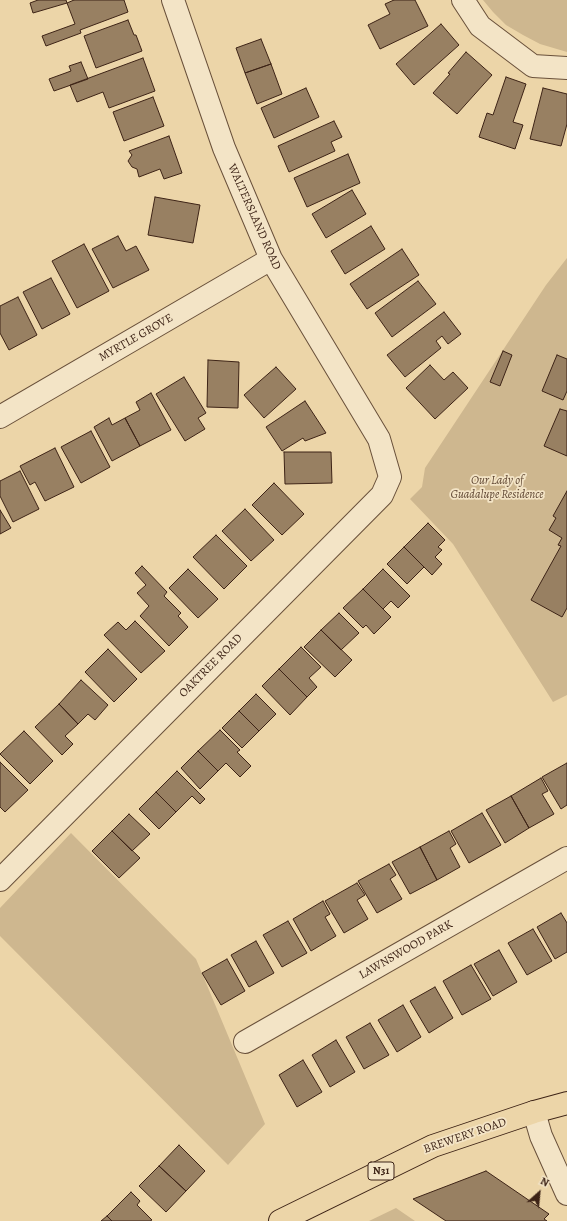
<!DOCTYPE html>
<style>
body{margin:0}
#map{position:relative;width:567px;height:1221px;overflow:hidden;background:#ecd5a8;font-family:Alegreya,serif}
canvas{display:block}
.north{position:absolute;left:519px;top:1173px;width:40px;height:40px;-webkit-text-stroke:3px #f3e4c6;paint-order:stroke;rotate:27deg;font-size:11px;font-weight:700;line-height:16px;text-align:center;color:#3d2316}
.north::after{content:'';display:block;margin:auto;width:14px;height:18px;background:#3d2316;clip-path:polygon(50% 0,100% 100%,50% 72%,0 100%)}
</style>
<div id="map">
<canvas width="567" height="1221"></canvas>
<div class="north">N</div>
</div>
<script>
const ctx = document.querySelector('canvas').getContext('2d');
ctx.lineJoin = 'round';
function fillPath(path, color) { ctx.fillStyle = color; ctx.fill(path, 'evenodd'); }
const toPath = rows => new Path2D(rows.map(r => 'M' + r).join(''));
function strokePath(path, color, width, dash) { ctx.strokeStyle = color; ctx.lineWidth = width; ctx.lineCap = dash ? 'butt' : 'round'; ctx.setLineDash(dash || []); ctx.stroke(path); }
function label(font, color, halo, rows, align = 'center') {
  ctx.font = font + ' Alegreya,serif'; ctx.lineWidth = 3.5; ctx.setLineDash([]); ctx.textBaseline = 'middle'; ctx.strokeStyle = halo; ctx.fillStyle = color; for (const [text, x, y, turn = 0] of rows) {
    ctx.save(); ctx.translate(x, y); ctx.rotate((+turn || 0) * Math.PI / 180); ctx.textAlign = isNaN(turn) ? turn : align; if (halo) ctx.strokeText(text, 0, 0); ctx.fillText(text, 0, 0); ctx.restore();
  }
}
const green = toPath([
 [483,0,567,0,567,52,540,44,523,35,506,25,493,12],
 [567,258,567,695,553,702,453,544,410,499,422,487,425,468,546,285],
 [71,833,196,959,265,1124,228,1165,0,936,0,908],
 [396,1208,415,1221,369,1221]
]);
const building = toPath([
 [38,0,66,0,67,3,33,13,30,3,38,0],
 [74,0,124,0,128,12,80,30,81,33,46,46,42,36,75,24,67,3,74,0],
 [394,0,415,0,428,26,380,49,368,25,390,14,385,4,394,0],
 [128,20,134,35,136,35,142,51,96,68,84,36,128,20],
 [441,24,459,45,414,85,396,64,441,24],
 [261,39,271,64,245,73,236,48,261,39],
 [466,52,492,75,457,114,433,93,450,74,448,73,466,52],
 [143,58,155,91,109,108,103,92,77,102,70,85,143,58],
 [81,62,88,79,54,91,49,79,71,71,69,66,81,62],
 [271,64,282,94,257,104,245,73,271,64],
 [506,77,526,84,513,122,523,125,515,149,479,137,487,113,493,115,506,77],
 [306,88,319,117,274,138,261,108,306,88],
 [543,88,567,94,567,124,561,146,530,139,543,88],
 [153,97,164,126,124,141,113,112,153,97],
 [334,121,342,137,331,142,335,151,289,172,278,146,334,121],
 [169,136,182,173,164,179,160,169,139,177,137,169,132,167,128,161,132,155,129,151,169,136],
 [348,154,360,183,307,207,294,178,348,154],
 [352,190,366,214,326,238,312,214,352,190],
 [155,197,200,205,193,243,148,235,155,197],
 [371,226,385,249,345,274,331,251,371,226],
 [118,236,126,251,136,246,149,270,113,288,92,249,118,236],
 [84,244,109,291,77,308,52,261,84,244],
 [402,249,419,275,367,309,350,284,402,249],
 [51,278,70,314,42,329,23,292,51,278],
 [418,281,436,304,392,337,375,313,418,281],
 [18,297,37,335,9,350,0,333,0,306,18,297],
 [444,312,461,334,448,344,442,336,436,341,441,348,405,377,387,355,444,312],
 [503,351,512,355,500,386,490,382,503,351],
 [557,355,567,359,567,391,563,400,542,391,557,355],
 [208,360,239,362,238,408,207,407,208,360],
 [430,365,444,380,453,372,468,388,435,419,406,388,430,365],
 [276,367,296,389,264,418,244,395,276,367],
 [184,377,206,413,198,418,205,429,185,441,156,394,184,377],
 [151,393,171,430,140,446,125,418,140,410,136,402,151,393],
 [305,401,326,433,305,441,303,438,282,451,266,427,305,401],
 [560,409,567,411,567,456,544,446,560,409],
 [109,418,112,425,125,418,140,446,112,461,94,427,109,418],
 [91,431,110,467,81,483,61,447,91,431],
 [55,448,74,487,45,501,35,482,30,485,20,466,55,448],
 [284,452,331,452,332,483,285,484,284,452],
 [20,471,39,509,13,522,0,496,0,481,20,471],
 [274,483,304,514,282,535,252,505,274,483],
 [567,491,567,608,562,617,531,600,561,546,558,545,562,538,549,530,556,518,553,516,567,491],
 [245,509,274,540,251,561,222,531,245,509],
 [0,510,11,528,0,534,0,510],
 [428,523,445,540,438,547,442,550,435,557,442,564,432,575,404,547,428,523],
 [216,535,247,566,224,589,193,557,216,535],
 [404,547,424,567,407,584,387,564,404,547],
 [142,566,167,592,164,596,181,613,178,616,188,627,169,646,140,616,149,606,137,593,146,585,135,573,142,566],
 [188,569,218,599,198,618,169,588,188,569],
 [383,569,410,596,398,608,391,601,383,609,363,589,383,569],
 [363,589,391,617,374,634,366,625,363,628,343,608,363,589],
 [339,613,359,633,341,650,321,630,339,613],
 [135,621,165,651,141,673,104,635,118,622,126,630,135,621],
 [321,630,352,660,335,677,304,647,321,630],
 [301,647,321,667,309,678,317,687,307,697,279,669,301,647],
 [108,649,137,679,114,702,85,672,108,649],
 [279,669,307,697,290,715,262,686,279,669],
 [81,680,108,705,95,720,88,714,78,724,59,704,81,680],
 [256,694,276,714,259,731,239,711,256,694],
 [59,704,78,724,65,736,73,744,62,755,35,727,59,704],
 [239,711,259,731,242,748,222,728,239,711],
 [220,730,240,750,237,752,251,766,240,777,226,763,218,771,198,751,220,730],
 [24,731,53,761,30,784,0,754,24,731],
 [198,751,218,771,200,789,181,768,198,751],
 [0,762,28,790,5,812,0,807,0,762],
 [567,763,567,805,561,809,542,777,567,763],
 [177,771,205,799,200,804,192,796,176,812,156,792,177,771],
 [541,778,548,791,542,794,554,814,529,828,511,796,541,778],
 [156,792,176,812,159,829,139,809,156,792],
 [511,796,529,828,505,843,486,810,511,796],
 [482,813,501,845,469,863,451,831,482,813],
 [129,814,150,834,132,851,112,831,129,814],
 [112,831,140,858,119,878,92,851,112,831],
 [449,831,456,844,450,848,460,867,437,880,420,847,449,831],
 [420,847,437,880,410,894,392,862,420,847],
 [389,864,396,875,390,879,402,899,377,913,358,881,389,864],
 [357,883,365,895,357,900,368,919,344,933,325,901,357,883],
 [323,901,330,914,325,917,336,936,311,951,293,919,323,901],
 [561,913,567,923,567,952,555,959,537,927,561,913],
 [288,921,307,953,282,967,263,935,288,921],
 [533,929,552,961,527,975,508,943,533,929],
 [256,941,274,973,249,987,231,955,256,941],
 [499,950,517,982,493,996,474,964,499,950],
 [227,959,245,991,221,1005,202,973,227,959],
 [471,965,491,999,462,1015,443,981,471,965],
 [435,987,453,1018,429,1033,410,1001,435,987],
 [403,1005,421,1037,397,1052,378,1020,403,1005],
 [370,1023,389,1055,364,1069,346,1037,370,1023],
 [336,1040,355,1072,330,1087,312,1055,336,1040],
 [303,1060,322,1092,297,1107,279,1075,303,1060],
 [179,1145,205,1171,186,1191,159,1166,179,1145],
 [159,1166,186,1191,166,1212,139,1186,159,1166],
 [486,1171,549,1214,544,1219,547,1221,446,1221,413,1199,486,1171],
 [131,1192,140,1201,137,1205,152,1220,150,1221,112,1221,107,1216,131,1192],
 [107,1216,112,1221,101,1221,107,1216]
]);
const minor = toPath([
 [463,0,480,26,533,66,567,68],
 [0,417,271,259],
 [0,880,382,495,390,477,379,439,271,259,224,148,173,0],
 [245,1042,567,858],
 [534,1112,541,1136,567,1194]
]);
const highway = toPath([
 [280,1221,433,1146,534,1112,567,1103]
]);
const shields = [
 [381,1171,26]
];
const shieldNames = [
 ["N31",381,1171]
];
const streetNames = [
 ["WALTERSLAND ROAD",254,217,66],
 ["MYRTLE GROVE",136,338,-30],
 ["OAKTREE ROAD",211,666,-45],
 ["LAWNSWOOD PARK",406,950,-30],
 ["BREWERY ROAD",465,1136,-19]
];
const parkNames = [
 ["Our Lady of",497,481],
 ["Guadalupe Residence",497,495]
];
fillPath(green, '#ceb78f');
fillPath(building, '#988062');
strokePath(building, '#3d2316', 1);
strokePath(minor, '#69503a', 24);
strokePath(highway, '#3d2316', 24);
strokePath(minor, '#f3e4c6', 22);
strokePath(highway, '#ecd5a8', 22);
for (const [x, y, w] of shields) { const box = new Path2D(); box.roundRect(x - w / 2, y - 9, w, 18, 3); ctx.fillStyle = '#f3e4c6'; ctx.fill(box); strokePath(box, '#3d2316', 1); }
label('bold 11px', '#3d2316', null, shieldNames);
label('12px', '#3d2316', '#f3e4c6', streetNames);
label('italic 12px', '#614834', '#f3e4c6', parkNames);
</script>
